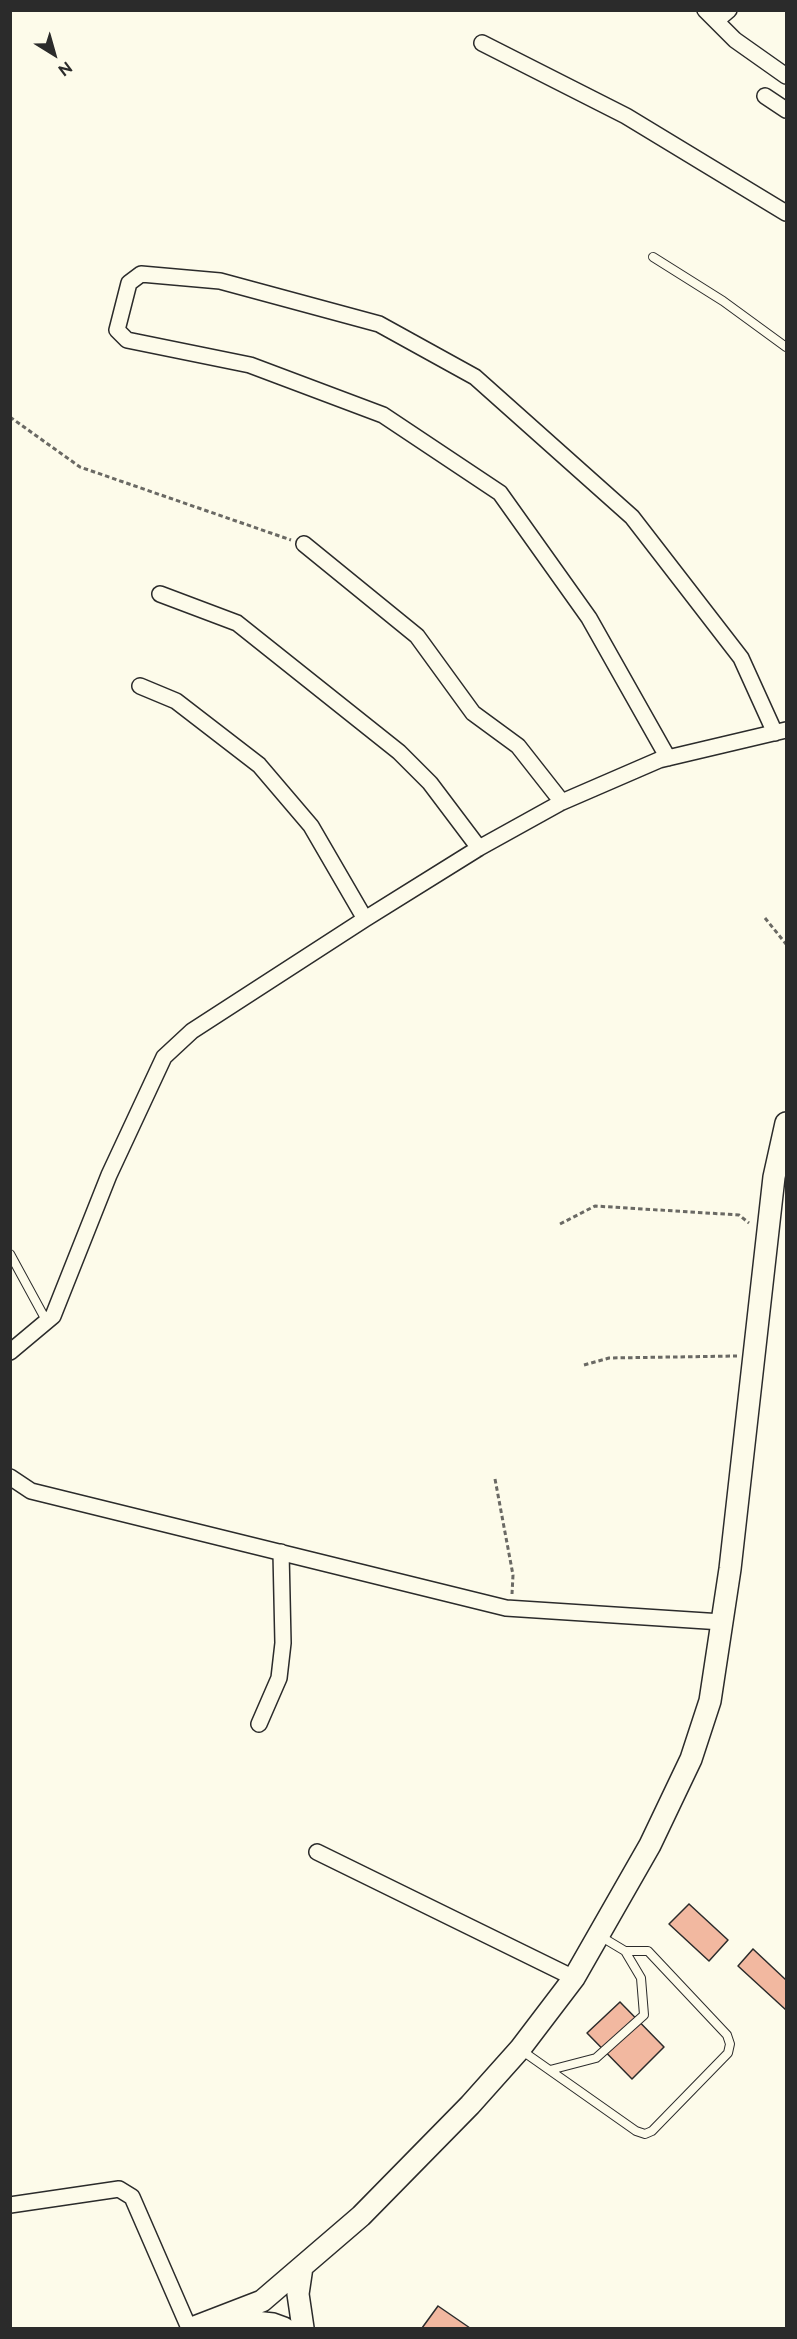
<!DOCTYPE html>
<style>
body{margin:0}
#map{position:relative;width:797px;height:2339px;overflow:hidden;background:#fdfbea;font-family:Raleway,sans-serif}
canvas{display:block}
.frame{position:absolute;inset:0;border:12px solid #2b2b2b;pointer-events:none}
.north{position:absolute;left:24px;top:24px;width:60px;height:60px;-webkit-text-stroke:4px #fdfbea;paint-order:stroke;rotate:143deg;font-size:16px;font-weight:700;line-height:24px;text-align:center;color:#2b2b2b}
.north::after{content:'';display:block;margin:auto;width:21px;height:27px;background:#2b2b2b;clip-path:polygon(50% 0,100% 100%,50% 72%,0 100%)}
</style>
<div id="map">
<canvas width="797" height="2339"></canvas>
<div class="frame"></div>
<div class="north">N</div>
</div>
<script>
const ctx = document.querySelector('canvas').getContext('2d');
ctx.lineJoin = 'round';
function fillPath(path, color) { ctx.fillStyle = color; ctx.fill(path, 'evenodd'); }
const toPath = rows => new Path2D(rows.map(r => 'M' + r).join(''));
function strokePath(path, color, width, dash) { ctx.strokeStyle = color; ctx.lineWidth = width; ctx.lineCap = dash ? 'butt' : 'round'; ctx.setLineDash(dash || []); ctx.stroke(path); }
const building = toPath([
 [689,1904,728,1940,709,1961,669,1924,689,1904],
 [753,1949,786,1980,786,2010,738,1966,753,1949],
 [620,2002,664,2047,632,2079,587,2033,620,2002],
 [438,2306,470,2328,422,2328,438,2306]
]);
const path = toPath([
 [10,417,80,467,291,540],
 [765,918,786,944],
 [560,1224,595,1206,739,1215,749,1223],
 [584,1365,609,1358,737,1356],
 [495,1479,513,1575,512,1594]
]);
const lane = toPath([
 [653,257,723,301,786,347],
 [10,1254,47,1322],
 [521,2050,636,2131,645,2134,652,2131,728,2053,730,2044,727,2035,648,1951,625,1951,600,1936],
 [550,2070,596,2058,644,2015,641,1978,625,1951]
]);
const street = toPath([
 [705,10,735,40,786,76],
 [716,21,729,10],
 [482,43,626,116,786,213],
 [765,96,786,110],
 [304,544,417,636,473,713,518,746,562,802],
 [160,594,237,623,399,752,430,783,479,848],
 [140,686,176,701,259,765,311,826,365,919],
 [668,758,589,618,500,493,383,415,250,365,127,340,117,330,129,283,141,274,220,281,379,324,475,377,632,517,741,658,775,733],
 [10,1352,53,1316,109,1175,164,1057,192,1031,365,919,479,848,562,802,659,760,786,730],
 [10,1477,31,1491,506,1608,722,1622],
 [259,1724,279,1678,283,1643,281,1552],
 [317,1852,574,1978],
 [10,2205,119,2189,132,2197,189,2328]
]);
const secondary = toPath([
 [302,2267,298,2294,303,2328],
 [226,2319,273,2324,284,2328],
 [192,2328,262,2301,361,2216,470,2105,520,2049,574,1978,650,1845,691,1759,710,1701,730,1569,774,1177,786,1123]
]);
fillPath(building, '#f2b8a0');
strokePath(building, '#2b2b2b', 1.5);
strokePath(lane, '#2b2b2b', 10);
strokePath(street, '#2b2b2b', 18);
strokePath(secondary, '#2b2b2b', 24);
strokePath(path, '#6a6964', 3, [4.5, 3]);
strokePath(lane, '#fdfbea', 8);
strokePath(street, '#fdfbea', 15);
strokePath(secondary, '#fdfbea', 21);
</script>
